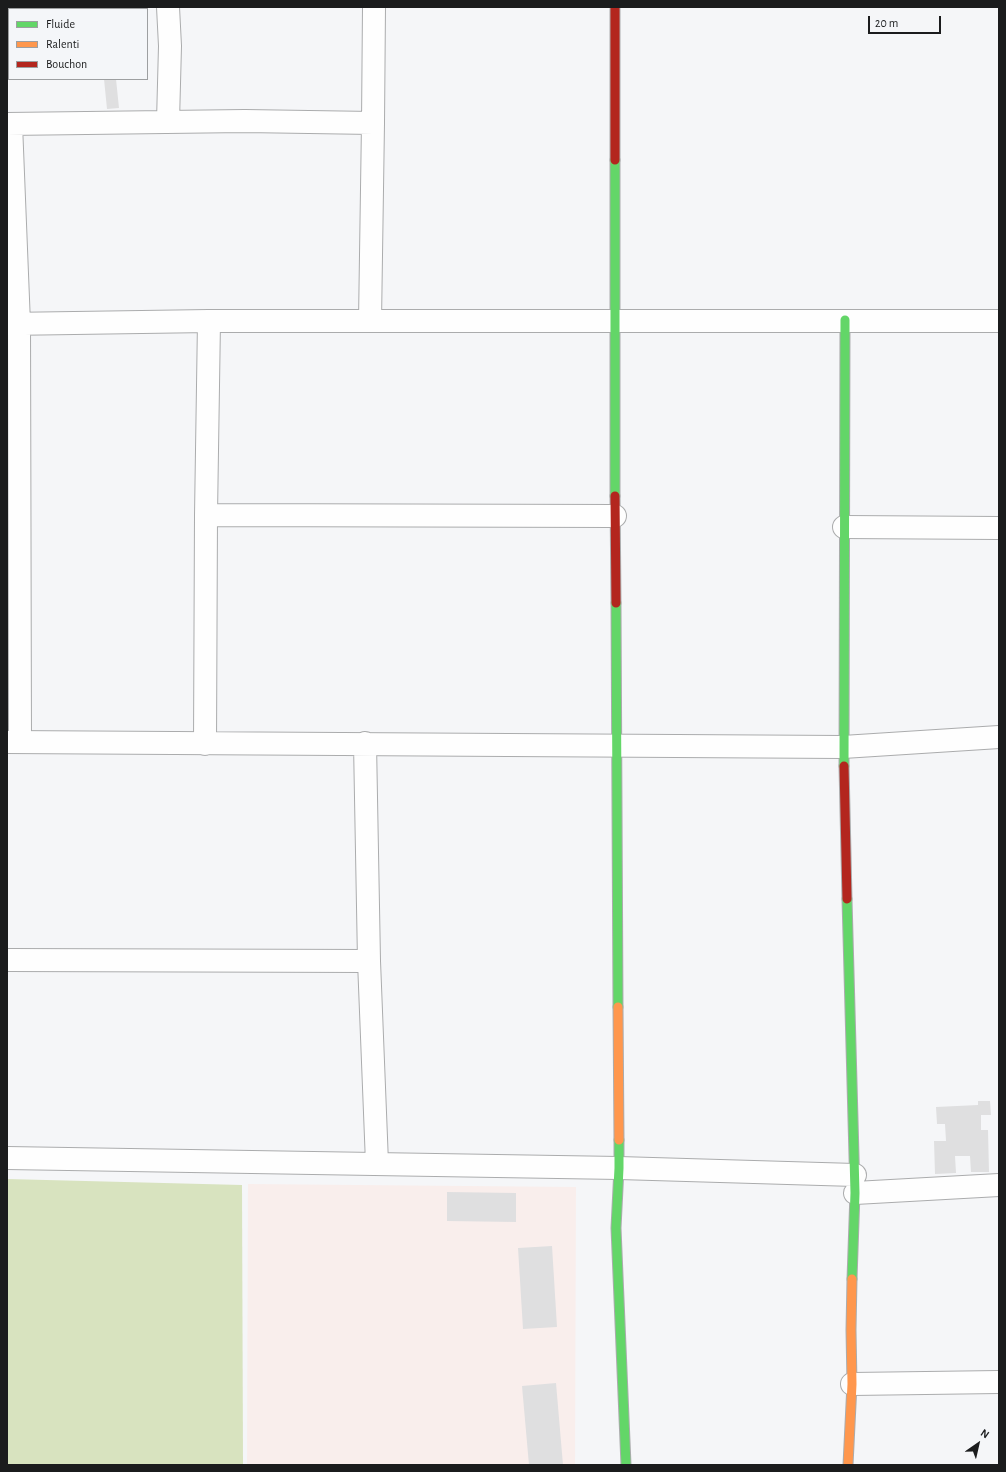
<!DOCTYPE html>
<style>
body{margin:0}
#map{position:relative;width:1006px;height:1472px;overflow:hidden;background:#f5f6f8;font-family:"Alegreya Sans",sans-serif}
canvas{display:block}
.frame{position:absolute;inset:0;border:8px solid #1b1c1d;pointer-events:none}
.legend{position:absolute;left:8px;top:8px;width:140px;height:72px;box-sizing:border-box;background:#f4f6f9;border:1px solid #9d9fa1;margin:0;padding:5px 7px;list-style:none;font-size:12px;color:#1b1c1d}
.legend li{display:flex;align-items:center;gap:8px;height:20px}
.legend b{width:20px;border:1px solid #9d9fa1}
.north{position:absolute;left:958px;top:1424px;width:40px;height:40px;-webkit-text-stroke:3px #f4f6f9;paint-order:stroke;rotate:34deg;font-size:11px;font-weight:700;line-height:16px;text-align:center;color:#1b1c1d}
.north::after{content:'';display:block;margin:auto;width:14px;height:18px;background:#1b1c1d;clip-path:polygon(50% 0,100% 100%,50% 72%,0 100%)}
.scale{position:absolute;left:868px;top:16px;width:73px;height:18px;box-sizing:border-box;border:2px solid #1b1c1d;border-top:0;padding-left:5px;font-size:12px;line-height:14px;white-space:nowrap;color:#1b1c1d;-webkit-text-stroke:3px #f4f6f9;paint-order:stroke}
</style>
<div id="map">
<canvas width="1006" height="1472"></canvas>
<div class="frame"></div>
<ul class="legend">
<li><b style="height:5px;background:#63d668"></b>Fluide</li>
<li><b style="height:5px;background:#ff974d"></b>Ralenti</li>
<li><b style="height:5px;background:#b3261e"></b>Bouchon</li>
</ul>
<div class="north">N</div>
<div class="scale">20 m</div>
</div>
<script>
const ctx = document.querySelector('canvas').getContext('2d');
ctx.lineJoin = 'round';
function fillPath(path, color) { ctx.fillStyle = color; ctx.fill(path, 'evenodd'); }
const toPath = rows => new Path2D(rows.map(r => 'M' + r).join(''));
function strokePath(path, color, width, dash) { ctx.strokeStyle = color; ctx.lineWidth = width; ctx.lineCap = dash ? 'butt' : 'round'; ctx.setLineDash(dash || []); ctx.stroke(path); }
const education = toPath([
 [248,1184,576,1187,575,1465,247,1465]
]);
const green = toPath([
 [7,1179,242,1185,243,1465,7,1465]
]);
const building = toPath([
 [45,7,62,7,62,9,45,9],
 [104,79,116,79,119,108,107,109],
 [978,1101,990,1101,991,1115,981,1115,981,1130,988,1130,989,1172,971,1172,970,1156,955,1156,956,1173,935,1174,934,1141,946,1141,945,1124,937,1124,936,1107,978,1105],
 [447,1192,516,1193,516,1222,447,1221],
 [552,1246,557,1327,523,1329,518,1248],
 [556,1383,563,1465,529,1465,522,1386]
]);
const street = toPath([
 [168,7,170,46,168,121],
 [7,124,245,121,373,123],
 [11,124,19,324,20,742],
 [370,321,373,123,374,7],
 [7,324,209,321,999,321],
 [206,515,615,516],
 [844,527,999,528],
 [7,742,843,747,999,737],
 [365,743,369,961,377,1163],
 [205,744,206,515,209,321],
 [7,960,369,961],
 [7,1158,619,1168,855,1175],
 [855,1193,999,1185],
 [852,1384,999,1382]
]);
const fast = toPath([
 [615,160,615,496],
 [616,603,618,1007],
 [844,766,845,320],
 [847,899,855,1193,852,1279],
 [619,1140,619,1168,616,1228,626,1465]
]);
const slow = toPath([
 [618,1007,619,1140],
 [848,1465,852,1384,851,1330,852,1279]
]);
const jam = toPath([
 [615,7,615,160],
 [615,496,616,603],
 [844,766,847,899]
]);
fillPath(education, '#f9eeec');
fillPath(green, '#d8e3bf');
fillPath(building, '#dfdfe0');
strokePath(street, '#abacad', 24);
strokePath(fast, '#abacad', 11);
strokePath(slow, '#abacad', 11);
strokePath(jam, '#abacad', 11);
strokePath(street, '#fefefe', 22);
strokePath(fast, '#63d668', 9);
strokePath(slow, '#ff974d', 9);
strokePath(jam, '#b3261e', 9);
</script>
